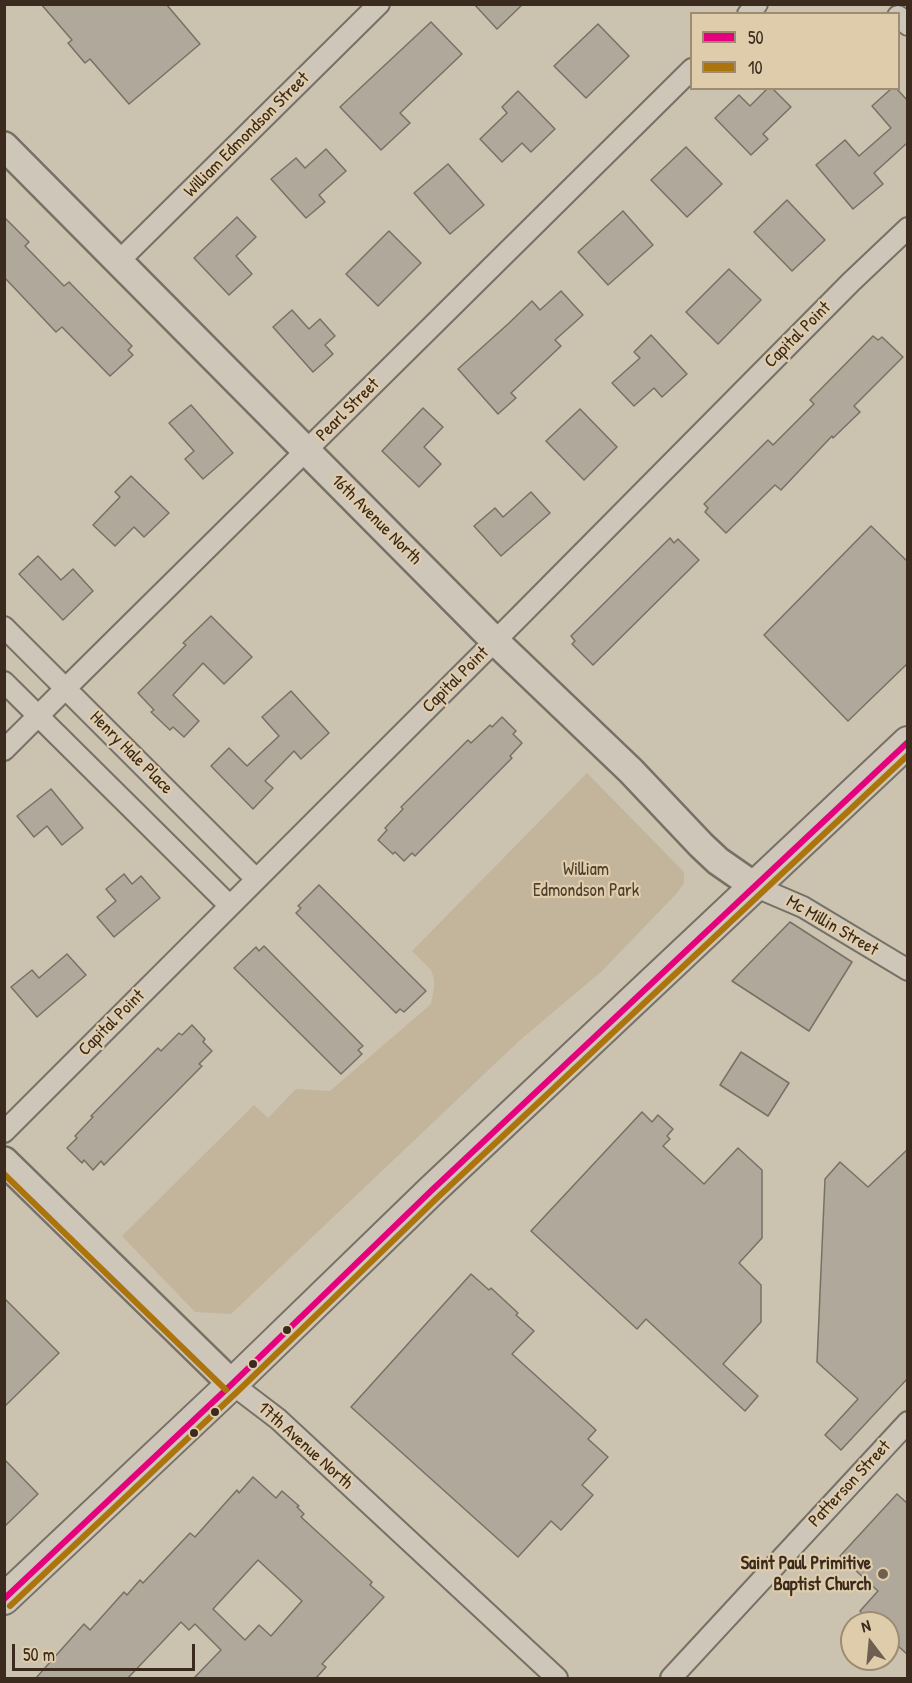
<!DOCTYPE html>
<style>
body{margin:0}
#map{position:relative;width:912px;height:1683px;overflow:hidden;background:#ccc2b0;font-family:"Patrick Hand",sans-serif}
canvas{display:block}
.frame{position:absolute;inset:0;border:6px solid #3b2a1e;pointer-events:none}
.legend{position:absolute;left:690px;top:12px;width:210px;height:78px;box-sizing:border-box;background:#dfccaa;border:2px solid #9d8b72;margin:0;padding:8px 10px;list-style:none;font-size:18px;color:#3b2a1e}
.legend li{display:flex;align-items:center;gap:12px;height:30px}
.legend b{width:30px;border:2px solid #9d8b72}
.north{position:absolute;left:840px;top:1611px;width:60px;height:60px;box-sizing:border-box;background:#dfccaa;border:2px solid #9d8b72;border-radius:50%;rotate:344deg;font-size:16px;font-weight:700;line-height:24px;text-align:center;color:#3b2a1e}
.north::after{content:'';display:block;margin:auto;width:21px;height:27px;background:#6e5f51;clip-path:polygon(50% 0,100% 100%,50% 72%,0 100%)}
.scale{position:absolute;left:12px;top:1644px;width:183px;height:27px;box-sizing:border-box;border:3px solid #3b2a1e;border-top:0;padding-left:8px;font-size:18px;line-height:21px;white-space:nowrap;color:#3b2a1e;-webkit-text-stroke:4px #dfccaa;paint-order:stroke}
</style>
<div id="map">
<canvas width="912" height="1683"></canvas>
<div class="frame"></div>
<ul class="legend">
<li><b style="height:8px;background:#e5007d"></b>50</li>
<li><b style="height:8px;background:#ac740c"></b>10</li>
</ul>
<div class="north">N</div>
<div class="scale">50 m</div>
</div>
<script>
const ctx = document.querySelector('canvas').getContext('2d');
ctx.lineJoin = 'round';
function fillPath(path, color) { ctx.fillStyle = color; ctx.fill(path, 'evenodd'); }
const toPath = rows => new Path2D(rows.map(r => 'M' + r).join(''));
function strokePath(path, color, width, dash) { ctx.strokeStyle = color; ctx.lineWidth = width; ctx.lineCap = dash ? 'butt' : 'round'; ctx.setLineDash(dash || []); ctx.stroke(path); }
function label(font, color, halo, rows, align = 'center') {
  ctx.font = font + ' "Patrick Hand",sans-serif'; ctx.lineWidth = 4.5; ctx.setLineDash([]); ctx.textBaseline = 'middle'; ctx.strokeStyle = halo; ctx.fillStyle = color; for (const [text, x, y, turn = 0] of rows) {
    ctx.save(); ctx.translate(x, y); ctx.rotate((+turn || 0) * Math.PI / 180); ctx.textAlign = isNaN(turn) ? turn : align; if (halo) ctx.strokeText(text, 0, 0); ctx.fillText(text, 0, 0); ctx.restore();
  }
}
const green = toPath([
 [587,773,684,872,684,883,678,892,602,971,519,1041,231,1314,195,1312,122,1236,254,1105,268,1118,296,1089,330,1091,431,1004,434,988,434,979,431,970,412,951]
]);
const building = toPath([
 [41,4,166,4,200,44,129,104,90,59,85,63,68,43,72,40,41,4],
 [474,4,523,4,497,29,474,4],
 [431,22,462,54,400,113,410,123,381,150,340,107,431,22],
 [598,24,629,56,586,98,554,66,598,24],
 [768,88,772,88,791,107,763,134,768,139,751,155,715,118,739,95,750,106,768,88],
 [892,88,896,88,908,101,908,146,906,144,874,173,883,184,853,209,816,165,845,140,859,156,891,128,872,106,892,88],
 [518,91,555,129,531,152,522,143,502,162,480,139,507,113,502,107,518,91],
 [686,147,722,184,687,217,651,180,686,147],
 [326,149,346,171,319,195,325,202,306,218,271,179,296,158,305,168,326,149],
 [448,164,484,205,450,234,414,193,448,164],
 [787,200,825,240,792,271,754,232,787,200],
 [623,211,653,245,608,285,578,252,623,211],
 [4,217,29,242,25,246,64,286,69,282,132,346,128,350,133,355,110,376,62,327,56,332,4,277,4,217],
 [237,217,256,237,236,256,252,274,229,295,194,258,237,217],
 [389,231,421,263,378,306,346,274,389,231],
 [729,269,761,300,718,344,686,312,729,269],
 [561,291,583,315,555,340,561,346,511,393,516,398,498,414,458,369,508,324,532,301,540,310,561,291],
 [292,310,309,329,320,319,335,336,325,345,333,354,313,372,273,327,292,310],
 [651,335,687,374,662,397,654,388,634,406,612,383,640,358,634,352,651,335],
 [873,336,878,340,882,337,903,357,854,406,860,412,833,438,832,436,781,490,775,485,726,533,705,512,708,508,704,504,768,440,773,445,814,404,810,400,873,336],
 [191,405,233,453,203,479,185,459,194,451,169,423,191,405],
 [423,408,443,427,424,447,441,464,419,487,382,451,423,408],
 [580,409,617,447,584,480,546,441,580,409],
 [131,476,169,513,144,537,134,527,115,546,93,525,120,497,115,492,131,476],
 [531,492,550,513,501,556,474,526,495,508,503,517,531,492],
 [871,526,908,562,908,663,848,721,764,635,871,526],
 [670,538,674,543,678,539,699,560,593,665,572,644,575,641,571,636,670,538],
 [38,556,61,580,73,569,93,591,63,620,19,574,38,556],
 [211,616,252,657,224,684,203,663,173,695,199,721,184,737,173,727,170,730,151,712,154,710,138,693,186,645,183,643,211,616],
 [291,691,329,733,301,759,294,751,265,781,273,788,253,809,211,766,229,748,247,766,279,736,262,717,291,691],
 [502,717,516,731,513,734,522,743,510,756,512,758,415,856,412,853,404,861,395,852,393,854,378,840,387,830,385,828,403,809,401,807,468,740,471,743,490,725,492,727,502,717],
 [51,789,83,828,62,845,47,826,34,837,17,816,51,789],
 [124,874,132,884,141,876,160,898,114,937,97,917,116,901,106,889,124,874],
 [319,885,426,991,404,1012,400,1009,396,1013,296,913,301,908,298,906,319,885],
 [790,922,852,962,809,1031,732,981,790,922],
 [264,946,363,1046,358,1050,362,1054,341,1074,234,968,256,947,259,951,264,946],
 [67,954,86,975,37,1017,11,987,32,970,39,978,67,954],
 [192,1025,205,1039,203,1042,212,1051,199,1064,202,1066,104,1165,101,1161,93,1170,84,1160,82,1163,67,1148,77,1138,75,1136,93,1117,91,1116,158,1048,161,1051,179,1033,182,1035,192,1025],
 [741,1052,789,1083,768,1116,720,1085,741,1052],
 [642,1112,652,1122,658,1115,673,1129,667,1136,670,1139,663,1146,704,1184,738,1148,762,1170,762,1238,739,1263,761,1285,761,1322,723,1364,758,1396,745,1411,646,1319,637,1329,531,1231,642,1112],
 [908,1149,908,1378,841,1450,825,1435,858,1399,817,1362,825,1179,840,1162,868,1187,908,1149],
 [471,1274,489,1290,491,1288,518,1313,516,1315,534,1331,512,1354,596,1430,588,1439,608,1457,582,1485,593,1495,561,1530,551,1521,518,1557,351,1407,471,1274],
 [4,1298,59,1353,4,1407,4,1298],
 [4,1459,38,1494,4,1527,4,1459],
 [253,1477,276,1498,282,1491,299,1506,297,1507,304,1514,301,1517,372,1582,370,1585,384,1597,322,1664,326,1667,316,1678,194,1678,221,1650,195,1624,189,1630,181,1622,128,1678,36,1678,84,1624,90,1630,124,1592,127,1595,140,1580,143,1583,190,1533,195,1537,237,1490,239,1493,253,1477],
 [258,1560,302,1601,271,1636,259,1625,245,1640,213,1609,258,1560],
 [897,1494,908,1504,908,1655,888,1637,888,1623,872,1623,860,1611,878,1591,840,1556,897,1494]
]);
const street = toPath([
 [748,14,757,4],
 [898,16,908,25],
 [119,261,379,4],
 [4,627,256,879],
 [4,682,230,906],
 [4,750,66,688,692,69],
 [754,886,803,907,908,970],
 [4,1132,519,617,851,282,908,228],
 [232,1384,278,1419,557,1678],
 [671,1678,908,1422]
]);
const secondary = toPath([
 [4,146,495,641,631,771,701,845,718,861,754,886],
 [4,1161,232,1384]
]);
const primary = toPath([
 [4,1599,232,1384,431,1191,908,742]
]);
const bus1 = toPath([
 [4,1599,232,1384,431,1191,908,742]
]);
const bus2 = toPath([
 [4,1174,226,1390],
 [10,1606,238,1391,437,1198,908,755]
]);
const markers = [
 [287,1330,5,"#3b2a1e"],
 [253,1364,5,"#3b2a1e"],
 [215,1412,5,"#3b2a1e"],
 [194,1433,5,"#3b2a1e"],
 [883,1574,6,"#6e5f51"]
];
const streetNames = [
 ["William Edmondson Street",247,135,-45],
 ["Capital Point",798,335,-45],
 ["Pearl Street",348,410,-45],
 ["16th Avenue North",376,520,45],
 ["Capital Point",456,680,-45],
 ["Henry Hale Place",131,753,45],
 ["Mc Millin Street",832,926,30],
 ["Capital Point",112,1023,-45],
 ["17th Avenue North",305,1446,42],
 ["Patterson Street",850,1484,-47]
];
const parkNames = [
 ["William",586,870],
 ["Edmondson Park",586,891]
];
const poiNames = [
 ["Saint Paul Primitive",871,1564],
 ["Baptist Church",871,1585]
];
fillPath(green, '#c3b49c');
fillPath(building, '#b0a89b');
strokePath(building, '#777065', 1.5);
strokePath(street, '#777065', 24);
strokePath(secondary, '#777065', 32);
strokePath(primary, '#777065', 34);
strokePath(street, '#cec6b9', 20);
strokePath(secondary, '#cec6b9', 27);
strokePath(primary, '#cec6b9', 30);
strokePath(bus1, '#e5007d', 6);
strokePath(bus2, '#ac740c', 6);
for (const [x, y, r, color] of markers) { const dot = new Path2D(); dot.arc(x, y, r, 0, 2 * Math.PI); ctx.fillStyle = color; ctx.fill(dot); strokePath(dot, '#dfccaa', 2); }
label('18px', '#3b2a1e', '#dfccaa', streetNames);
label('18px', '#4e3d2e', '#dfccaa', parkNames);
label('bold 18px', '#3b2a1e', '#dfccaa', poiNames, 'right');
</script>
